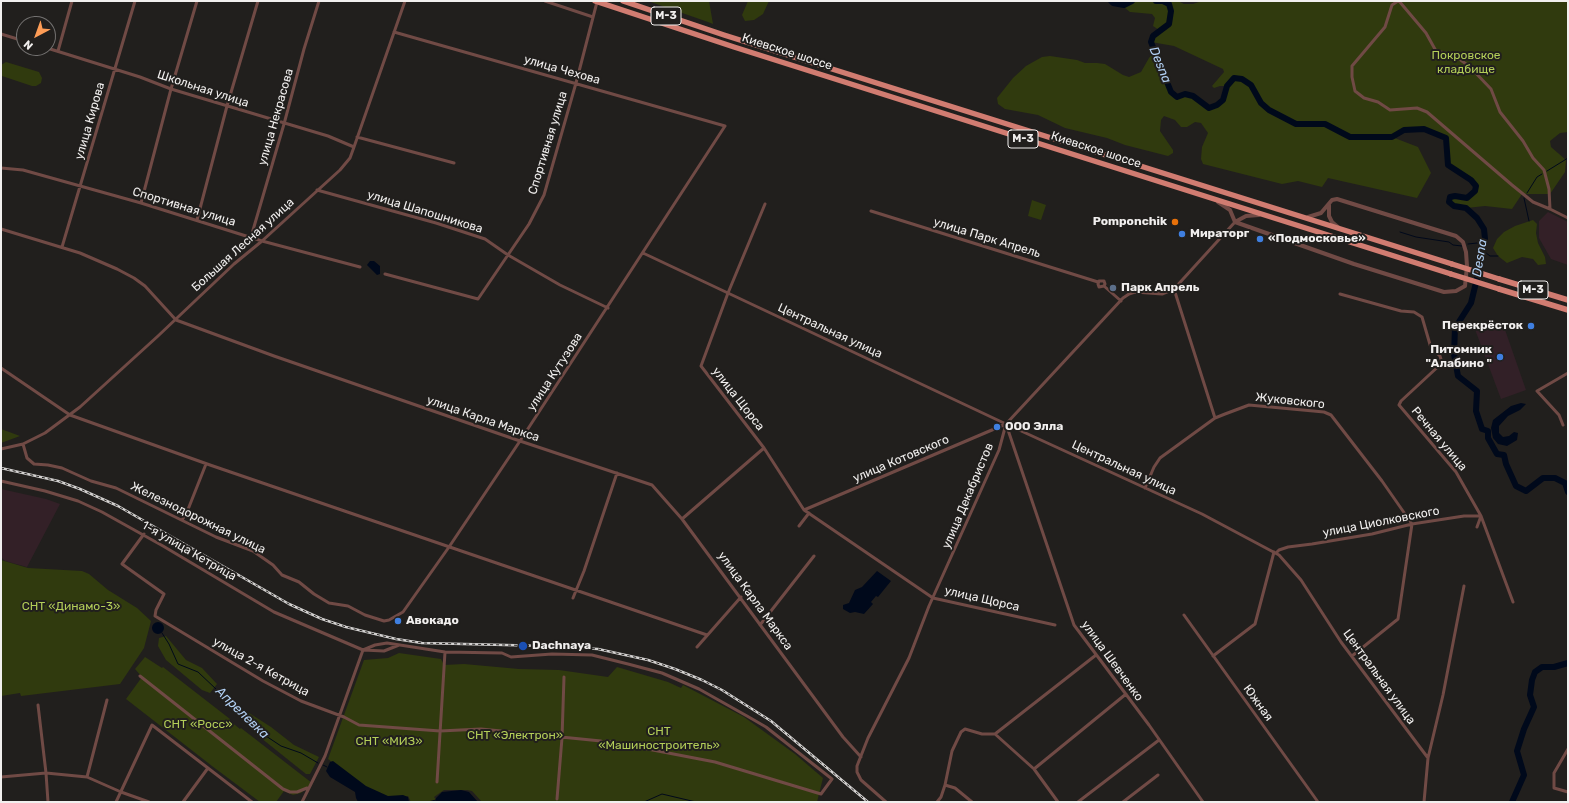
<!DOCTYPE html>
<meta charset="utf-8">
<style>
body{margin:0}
#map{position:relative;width:1569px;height:803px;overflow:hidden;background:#211f1d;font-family:Rubik,sans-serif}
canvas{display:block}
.frame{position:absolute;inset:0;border:2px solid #f1efee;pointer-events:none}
.north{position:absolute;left:16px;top:16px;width:40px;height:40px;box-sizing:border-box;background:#211f1d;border:1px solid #747271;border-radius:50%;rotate:221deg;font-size:11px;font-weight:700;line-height:16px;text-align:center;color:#f1efee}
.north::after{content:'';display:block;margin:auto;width:14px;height:18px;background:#fd9c56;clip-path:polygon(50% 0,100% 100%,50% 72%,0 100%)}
</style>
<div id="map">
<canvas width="1569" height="803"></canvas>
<div class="frame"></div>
<div class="north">N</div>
</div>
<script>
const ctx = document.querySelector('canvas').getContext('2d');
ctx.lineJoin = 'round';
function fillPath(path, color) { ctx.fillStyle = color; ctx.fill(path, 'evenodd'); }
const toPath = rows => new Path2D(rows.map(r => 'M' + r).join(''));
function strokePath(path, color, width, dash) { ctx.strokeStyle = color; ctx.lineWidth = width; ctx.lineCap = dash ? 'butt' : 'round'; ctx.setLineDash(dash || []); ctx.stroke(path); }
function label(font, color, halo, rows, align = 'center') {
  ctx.font = font + ' Rubik,sans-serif'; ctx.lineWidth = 4; ctx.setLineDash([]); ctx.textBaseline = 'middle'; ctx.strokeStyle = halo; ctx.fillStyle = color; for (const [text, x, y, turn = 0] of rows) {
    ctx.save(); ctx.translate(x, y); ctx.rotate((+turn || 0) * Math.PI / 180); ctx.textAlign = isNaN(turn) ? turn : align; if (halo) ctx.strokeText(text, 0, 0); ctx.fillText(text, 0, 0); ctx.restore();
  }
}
const commercial = toPath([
 [1473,324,1503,324,1526,390,1501,399]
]);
const industrial = toPath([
 [1548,212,1568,222,1568,265,1551,259,1539,238,1539,221],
 [1,489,46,499,60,504,27,567,5,561,1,557]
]);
const green = toPath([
 [648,1,709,1,713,24,708,22],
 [748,1,769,1,763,14,754,20,745,21,742,15],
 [1111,1,1178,1,1184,4,1193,4,1202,1,1568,1,1568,132,1560,133,1550,141,1551,147,1566,160,1565,172,1550,194,1522,194,1512,209,1485,206,1466,208,1454,206,1449,202,1450,197,1455,196,1467,197,1475,191,1476,186,1471,180,1448,165,1448,155,1445,138,1424,129,1404,130,1392,137,1418,147,1431,173,1417,198,1328,178,1322,187,1298,181,1282,184,1203,164,1201,159,1202,147,1208,133,1201,123,1195,122,1187,127,1181,127,1175,120,1164,116,1161,120,1160,131,1173,150,1173,153,1168,156,1125,145,1107,138,1065,128,1038,115,1005,109,998,104,997,98,1013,78,1026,66,1042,57,1050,56,1077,60,1085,63,1097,63,1105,64,1123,75,1129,77,1141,72,1149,58,1155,51,1171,92,1177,97,1185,94,1193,96,1209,108,1217,105,1223,100,1227,86,1220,86,1214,88,1212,86,1224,72,1223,69,1174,46,1151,42,1153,36,1159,30,1153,26,1155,18,1152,14,1130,12,1120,4],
 [6,62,39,72,42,78,41,83,36,86,32,86,2,76,1,65],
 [1032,200,1046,205,1041,220,1028,216],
 [1533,220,1537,224,1536,233,1538,243,1545,257,1546,264,1538,265,1533,259,1522,257,1507,263,1498,256,1493,248,1497,239,1504,232,1515,226],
 [1,429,20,436,1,443],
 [1,560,28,568,82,571,89,574,108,590,137,608,151,621,144,648,120,684,21,696,20,693,1,696],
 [166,636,186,660,202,668,217,684,210,693,202,690,166,660,158,646,159,638],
 [399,653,441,659,444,665,464,664,519,669,559,670,608,677,617,667,668,682,681,688,683,685,744,717,795,754,823,778,817,802,482,802,472,791,467,790,444,790,434,797,438,802,411,802,408,796,391,800,366,789,328,759,364,660,388,658],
 [145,657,162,668,163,667,230,719,230,721,240,729,241,728,312,783,301,793,293,795,284,791,276,802,260,802,212,766,126,699,142,677,135,669],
 [246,711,271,727,294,745,319,757,310,774,306,774,256,734,242,718]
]);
const water = toPath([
 [370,261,374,261,380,266,380,274,377,275,367,265],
 [1521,403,1526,404,1520,410,1508,416,1499,426,1499,433,1503,437,1509,436,1514,432,1518,433,1517,440,1507,446,1498,444,1493,438,1491,428,1493,420,1511,406],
 [877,571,891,581,878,597,876,596,871,602,873,604,864,614,855,612,850,613,843,609,843,605,849,603,855,590,862,587],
 '152 628a6 6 0 1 1 12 0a6 6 0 1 1-12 0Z',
 [333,761,366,786,388,796,403,795,408,797,409,802,358,802,356,798,355,792,330,777,326,771,330,762],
 [461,790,469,792,478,802,435,802,436,798,442,792]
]);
const stream = toPath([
 [1547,171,1568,158],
 [1527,193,1537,177,1542,174],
 [1524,198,1529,221],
 [1400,232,1416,237,1449,242,1453,245,1462,246],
 [1468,244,1477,243,1482,246],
 [1481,249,1490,256,1498,256],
 [162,633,169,644,178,664,198,672,216,689],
 [223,695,240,708,263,734,281,746,301,753,318,763],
 [323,765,327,767],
 [428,802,436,800],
 [644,802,662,794,696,802]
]);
const river = toPath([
 [1111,1,1113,3,1124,5,1132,1],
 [1156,1,1163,1,1169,4,1171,11,1169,24,1153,36,1151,42,1171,92,1177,97,1185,94,1193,96,1209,108,1217,105,1223,100,1227,86,1234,78,1242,79,1251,85,1261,103,1269,110,1296,124,1325,124,1350,137,1392,137,1404,130,1424,129,1446,138,1448,165,1471,180,1476,186,1475,191,1467,198,1455,196,1450,197,1449,202,1454,206,1466,208,1477,218,1484,229,1485,239,1480,251,1481,262,1471,303,1455,328,1454,354,1458,376,1477,391,1476,411,1482,429,1488,431,1488,438,1497,454,1504,455,1506,464,1516,486,1526,491,1543,478,1555,478,1565,483,1568,492],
 [1512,802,1524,775,1517,751,1524,729,1534,707,1530,695,1532,680,1535,672,1542,667,1554,667,1568,663]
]);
const minor = toPath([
 [545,1,593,17],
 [1398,1,1392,5,1385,27,1352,66,1352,77,1355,91,1364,98,1378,102,1390,110,1417,108,1427,112,1512,185,1533,202,1550,209],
 [1399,1,1426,33,1436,51,1454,55,1470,67,1491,89,1500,112,1523,141,1533,158,1544,170,1549,189,1550,209,1568,218],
 [1,34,24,41],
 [47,48,140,77,171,89,328,136,354,147],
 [58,51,72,1],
 [357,137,454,163],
 [1,168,23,170,141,203,262,241,360,267],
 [317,190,436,223,485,239,508,255,560,285,608,308],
 [141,203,171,89,197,1],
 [765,204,728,293,701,366,764,448,804,510,933,598,1055,625],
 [871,211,1098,282],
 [197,220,227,106,258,1],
 [1,229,80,253,117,269,134,278,145,286,176,320,274,356,520,441,652,485,682,519,843,737,861,757],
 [251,237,284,124,304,49,319,1],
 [62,247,135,1],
 [643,253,1006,424,1202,514,1279,555,1301,580,1341,642,1428,758],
 [385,274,478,299,529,224,544,195,576,83,597,2],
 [1104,286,1099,287,1098,284,1099,281,1104,281,1105,284,1104,286,1121,301],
 [1174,289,1215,418],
 [1340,294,1401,311,1414,312,1422,317,1431,348,1440,356,1442,363,1401,401,1399,405,1456,472,1481,516,1513,602],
 [1,368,70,415,210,465,707,635],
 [1563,425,1559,415,1537,391,1568,373],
 [23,444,27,458,34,464,48,465,62,468,91,481,116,488,216,537,253,551,273,565,282,575,299,582,314,594,329,603,348,606,365,615,384,621,389,620,403,612,449,547,520,441,725,126,394,32],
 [1,449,23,444,45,433,80,407,158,336,234,264,262,241,340,170,350,158,354,147,405,1],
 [1,481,45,491,78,501,102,512,163,546,274,612,363,650,384,651,399,645],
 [1145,488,1154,467,1160,458,1215,418,1225,414,1249,405,1324,412,1331,415,1382,481,1412,524,1398,619,1352,656],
 [804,510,1006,424,1074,625,1149,725,1203,802],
 [682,519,764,448],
 [182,520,187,512,206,464],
 [799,526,809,513],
 [144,534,122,564,164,594,156,610,155,616,263,681,301,701,344,717,359,725,440,731,481,729,601,741],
 [1276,553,1279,550,1288,547,1312,544,1372,534,1412,524,1464,516,1481,516,1477,527],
 [573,598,584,571,617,473],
 [1184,615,1318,802],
 [760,625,814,556],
 [697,647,741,597],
 [363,650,375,645,387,643,445,652,502,653,511,657,552,654,592,655,628,664,662,673,699,689,747,716,766,727,832,779,821,794,715,762,606,741],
 [1213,656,1255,624,1274,552],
 [140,676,283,789,290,792,297,792,307,788],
 [38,705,46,773,48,802],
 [995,734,1096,655],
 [1568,749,1554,773,1554,788,1568,792],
 [1034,769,1126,694],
 [1,777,46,773,87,777,121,792,149,802],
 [87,777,107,700],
 [437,782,445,652],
 [945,785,955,788,972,802],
 [557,799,562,738,564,677],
 [116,802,152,725,252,802],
 [183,802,208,768],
 [302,802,325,756,363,650],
 [886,802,861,780,857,772,857,766,868,738,909,658,929,606,999,450,1006,424,1123,298,1129,294,1135,292,1162,294,1174,289,1235,222],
 [937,802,941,797,945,785,952,751,961,732,965,729,982,734,995,734,1034,769,1058,802],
 [1078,802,1159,740],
 [1123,802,1158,775],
 [1424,802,1428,758,1443,695,1464,586]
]);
const tertiary = toPath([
 [1218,202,1230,210,1235,222],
 [1329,205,1329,216,1332,222,1338,227],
 [1235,222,1354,264,1444,292,1456,291,1465,286,1467,266,1466,252,1463,242,1456,236,1337,199,1332,200,1321,213,1308,217],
 [1235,222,1246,216,1259,215]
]);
const trunk = toPath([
 [595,1,734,47,1451,274],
 [623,1,724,35,1452,264],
 [1499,279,1568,300],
 [1499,289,1568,310]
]);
const rail = toPath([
 [1,468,58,481,80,489,118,506,289,604,322,619,346,627,396,639,422,643,547,646,598,649,648,660,675,669,702,680,722,690,771,721,868,802]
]);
const trunkBridge = toPath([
 [1452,264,1499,279],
 [1451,274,1499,289]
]);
const markers = [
 [1175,222,4,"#e8710a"],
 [1182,234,4,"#3f7fe0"],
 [1260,239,4,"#3f7fe0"],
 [1113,288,4,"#5c6f8a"],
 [1531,326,4,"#3f7fe0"],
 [1500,357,4,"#3f7fe0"],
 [997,427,4,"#3f7fe0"],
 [398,621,4,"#3f7fe0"],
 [523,646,5,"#1a4fb4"]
];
const shields = [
 [666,16,30],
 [1023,139,30],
 [1533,290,30]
];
const shieldNames = [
 ["М-3",666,16],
 ["М-3",1023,139],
 ["М-3",1533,290]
];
const streetNames = [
 ["Киевское шоссе",787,52,18],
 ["улица Чехова",562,70,16],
 ["Школьная улица",203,89,18],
 ["улица Некрасова",276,117,-74],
 ["улица Кирова",90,121,-74],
 ["Спортивная улица",548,143,-73],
 ["Киевское шоссе",1096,150,18],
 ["Спортивная улица",184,207,17],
 ["улица Шапошникова",425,212,17],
 ["улица Парк Апрель",987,238,17],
 ["Большая Лесная улица",243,245,-42],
 ["Центральная улица",830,331,25],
 ["улица Кутузова",555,372,-57],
 ["улица Щорса",738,399,52],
 ["Жуковского",1290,401,6],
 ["улица Карла Маркса",483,419,19],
 ["Речная улица",1439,439,50],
 ["улица Котовского",901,459,-23],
 ["Центральная улица",1124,468,25],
 ["улица Декабристов",968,496,-67],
 ["Железнодорожная улица",198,518,26],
 ["улица Циолковского",1381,522,-11],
 ["1-я улица Кетрица",189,551,30],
 ["улица Щорса",982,599,13],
 ["улица Карла Маркса",755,601,54],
 ["улица Шевченко",1112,661,54],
 ["улица 2-я Кетрица",261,667,29],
 ["Центральная улица",1379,677,54],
 ["Южная",1258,703,54]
];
const parkNames = [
 ["Покровское",1466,56],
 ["кладбище",1466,70],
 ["СНТ «Динамо-3»",71,607],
 ["СНТ «Росс»",198,725],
 ["СНТ",659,732],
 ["«Машиностроитель»",659,746],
 ["СНТ «Электрон»",515,736],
 ["СНТ «МИЗ»",389,742]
];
const poiNames = [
 ["Pomponchik",1167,222,"right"],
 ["Мираторг",1190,234],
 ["«Подмосковье»",1268,239],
 ["Парк Апрель",1121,288],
 ["Перекрёсток",1523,326,"right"],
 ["Питомник",1492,350,"right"],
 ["\"Алабино \"",1492,364,"right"],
 ["ООО Элла",1005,427],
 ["Авокадо",406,621],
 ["Dachnaya",532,646]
];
const waterNames = [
 ["Desna",1160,65,68],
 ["Desna",1480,258,-81],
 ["Апрелевка",242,713,44]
];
fillPath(commercial, '#322027');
fillPath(industrial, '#332027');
fillPath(green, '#303a0e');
fillPath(water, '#00091b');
strokePath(stream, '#00091b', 1);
strokePath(river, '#00091b', 6);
strokePath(minor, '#704a45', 3);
strokePath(tertiary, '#704a45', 4);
strokePath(trunk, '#d17c71', 5.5);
strokePath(rail, '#d3d1d0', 2.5);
strokePath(rail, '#211f1d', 1, [3]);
strokePath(trunkBridge, '#d17c71', 5.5);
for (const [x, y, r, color] of markers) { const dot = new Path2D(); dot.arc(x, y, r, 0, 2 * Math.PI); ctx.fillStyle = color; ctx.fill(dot); strokePath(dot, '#211f1d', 1.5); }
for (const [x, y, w] of shields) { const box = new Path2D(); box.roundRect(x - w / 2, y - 9, w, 18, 3); ctx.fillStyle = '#211f1d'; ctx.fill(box); strokePath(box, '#f1efee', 1); }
label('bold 11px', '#f1efee', null, shieldNames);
label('12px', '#f1efee', '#211f1d', streetNames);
label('12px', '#b3ce58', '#211f1d', parkNames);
label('bold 12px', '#f1efee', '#211f1d', poiNames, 'left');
label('italic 13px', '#b1cff2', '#211f1d', waterNames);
</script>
